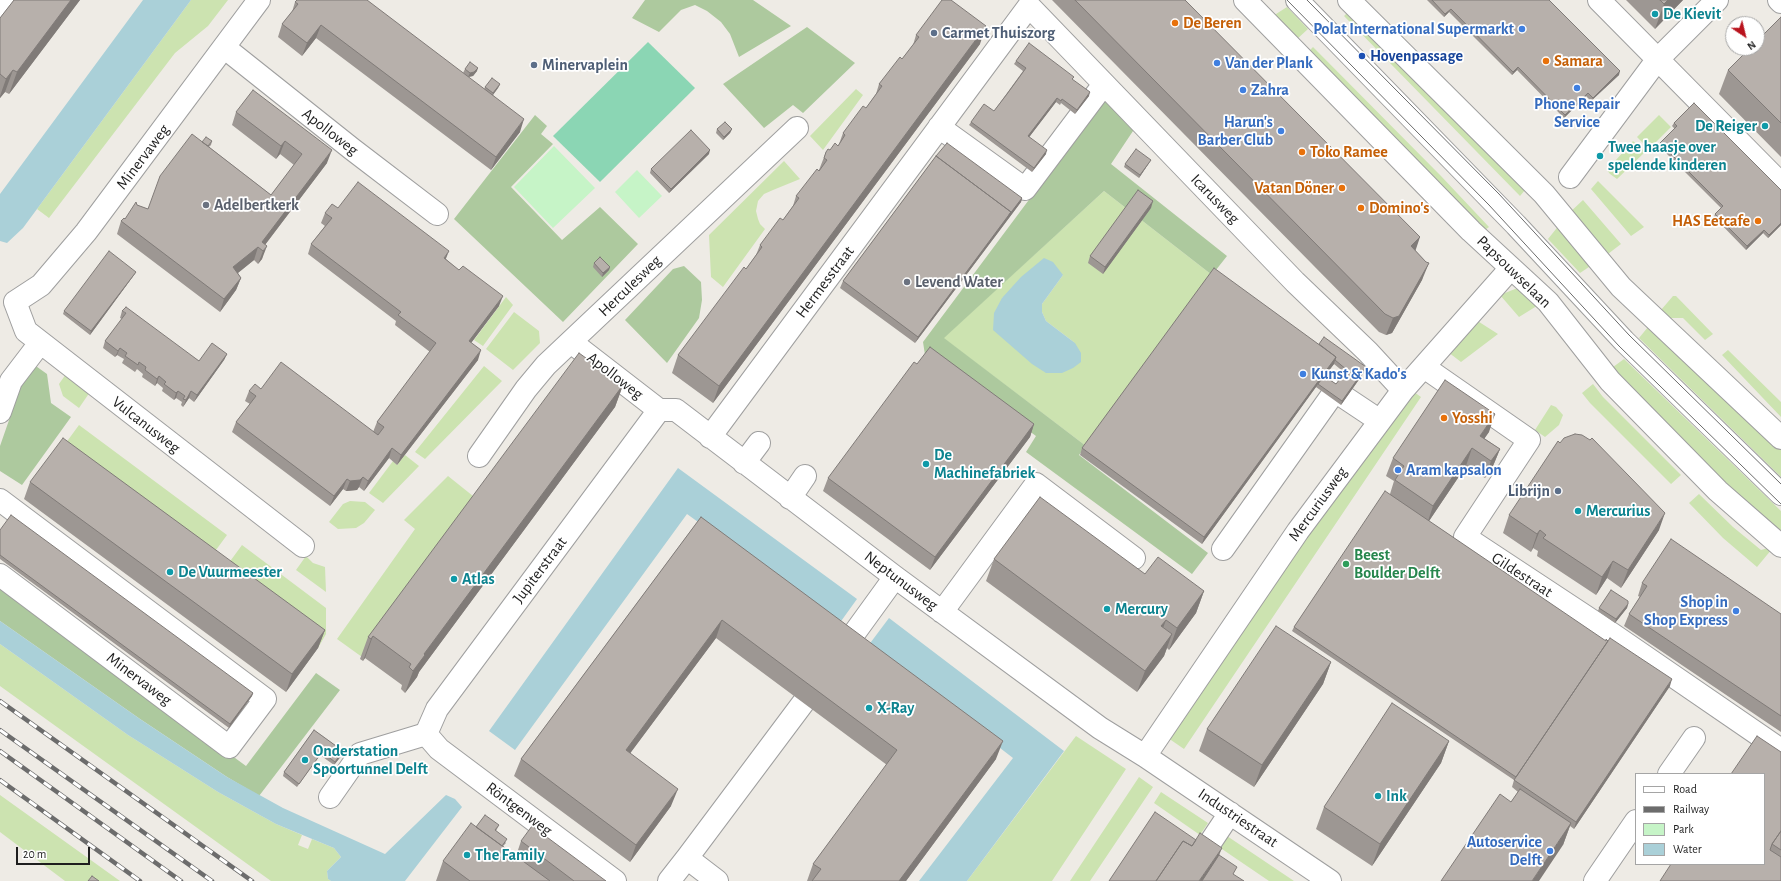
<!DOCTYPE html>
<meta charset="utf-8">
<style>
body{margin:0}
#map{position:relative;width:1781px;height:881px;overflow:hidden;background:#eeebe5;font-family:"Alegreya Sans",sans-serif}
canvas{display:block}
.legend{position:absolute;left:1635px;top:773px;width:130px;height:92px;box-sizing:border-box;background:#fff;border:1px solid #a5a5a5;margin:0;padding:5px 7px;list-style:none;font-size:12px;color:#1e1e1e}
.legend li{display:flex;align-items:center;gap:8px;height:20px}
.legend b{width:20px;border:1px solid #a5a5a5}
.north{position:absolute;left:1725px;top:16px;width:40px;height:40px;box-sizing:border-box;background:#fff;border:1px solid #a5a5a5;border-radius:50%;rotate:145deg;font-size:11px;font-weight:700;line-height:16px;text-align:center;color:#1e1e1e}
.north::after{content:'';display:block;margin:auto;width:14px;height:18px;background:#b9131d;clip-path:polygon(50% 0,100% 100%,50% 72%,0 100%)}
.scale{position:absolute;left:16px;top:847px;width:74px;height:18px;box-sizing:border-box;border:2px solid #1e1e1e;border-top:0;padding-left:5px;font-size:12px;line-height:14px;white-space:nowrap;color:#1e1e1e;-webkit-text-stroke:3px #fff;paint-order:stroke}
</style>
<div id="map">
<canvas width="1781" height="881"></canvas>
<ul class="legend">
<li><b style="height:5px;background:#fff"></b>Road</li>
<li><b style="height:5px;background:#6c6c6c"></b>Railway</li>
<li><b style="height:11px;background:#c6f4c7"></b>Park</li>
<li><b style="height:11px;background:#aad0d8"></b>Water</li>
</ul>
<div class="north">N</div>
<div class="scale">20 m</div>
</div>
<script>
const ctx = document.querySelector('canvas').getContext('2d');
ctx.lineJoin = 'round';
function fillPath(path, color) { ctx.fillStyle = color; ctx.fill(path, 'evenodd'); }
const toPath = rows => new Path2D(rows.map(r => 'M' + r).join(''));
function strokePath(path, color, width, dash) { ctx.strokeStyle = color; ctx.lineWidth = width; ctx.lineCap = dash ? 'butt' : 'round'; ctx.setLineDash(dash || []); ctx.stroke(path); }
function label(font, color, halo, rows, align = 'center') {
  ctx.font = font + ' "Alegreya Sans",sans-serif'; ctx.lineWidth = 3.5; ctx.setLineDash([]); ctx.textBaseline = 'middle'; ctx.strokeStyle = halo; ctx.fillStyle = color; for (const [text, x, y, turn = 0] of rows) {
    ctx.save(); ctx.translate(x, y); ctx.rotate((+turn || 0) * Math.PI / 180); ctx.textAlign = isNaN(turn) ? turn : align; if (halo) ctx.strokeText(text, 0, 0); ctx.fillText(text, 0, 0); ctx.restore();
  }
}
const grass = toPath([
 [191,0,228,0,208,26,175,53,49,218,37,209],
 [1287,7,1308,29,1296,40,1271,14,1276,14],
 [1349,11,1525,190,1520,196,1344,16],
 [1313,47,1441,176,1489,227,1485,230,1308,52],
 [856,89,863,95,823,150,810,136],
 [1659,115,1671,127,1649,149,1637,137],
 [1633,141,1645,152,1617,179,1610,174,1607,170],
 [784,161,800,179,773,190,764,194,758,201,756,211,758,219,760,224,765,229,723,287,711,277,709,235],
 [1598,181,1644,227,1631,236,1591,189],
 [1104,191,1212,275,1086,446,943,338],
 [1063,275,1042,304,1042,312,1046,321,1075,343,1002,298],
 [1583,200,1621,244,1604,257,1567,215],
 [1560,224,1592,265,1580,273,1548,239],
 [1515,289,1523,289,1540,304,1519,317,1500,295],
 [1673,296,1676,296,1713,334,1705,340,1683,318,1669,318,1661,310],
 [506,297,513,305,483,346,474,340],
 [514,312,539,331,540,343,513,370,486,349],
 [1476,320,1498,334,1461,362,1448,352],
 [1653,321,1781,447,1781,477,1639,338],
 [1728,350,1781,402,1781,417,1722,355],
 [1624,359,1781,511,1781,541,1609,370],
 [484,366,502,381,425,459,415,452],
 [66,374,90,392,79,408,63,396,59,384],
 [1593,384,1603,397,1681,475,1671,484,1590,403,1582,393],
 [1414,392,1421,397,1184,749,1168,738,1297,549],
 [1551,405,1556,407,1563,415,1559,425,1545,437,1535,430],
 [79,425,227,535,205,565,57,455],
 [405,455,419,466,383,503,369,493,393,461,397,465],
 [448,476,478,500,362,657,337,639,415,529,404,520],
 [1699,494,1733,527,1761,550,1768,548,1772,549,1757,567,1723,538,1689,503],
 [350,501,365,502,375,510,364,523,356,528,338,529,329,522,343,504],
 [242,545,326,608,326,634,318,648,220,575],
 [306,556,313,563,325,567,326,592,296,570],
 [0,644,128,735,218,792,276,824,302,835,298,845,308,849,312,839,334,848,341,857,327,871,328,879,331,881,271,881,0,686],
 [1076,736,1126,769,1052,881,967,881],
 [1139,777,1153,787,1090,881,1070,881],
 [1161,792,1208,823,1200,835,1154,803],
 [0,795,120,881,65,881,0,832],
 [1227,836,1294,881,1269,881,1219,847]
]);
const forest = toPath([
 [645,0,753,0,791,26,739,57,730,34,721,22,707,11,695,5,681,10,659,32,632,18],
 [807,27,855,63,803,113,793,105,764,128,723,84],
 [1107,95,1137,125,1111,164,1227,256,1212,275,1104,191,944,338,1086,446,1079,455,1208,553,1192,574,1026,452,1036,436,925,355,923,342],
 [535,115,547,126,541,134,553,144,511,187,562,240,600,207,638,244,563,322,454,219],
 [684,266,701,282,702,300,699,318,667,363,625,320,673,269],
 [33,364,47,374,51,403,71,417,22,485,0,471,0,446,23,380],
 [0,586,246,766,316,673,340,690,259,796,227,777,140,719,0,621]
]);
const park = toPath([
 [554,146,595,188,553,228,514,187],
 [637,170,662,196,639,218,615,192]
]);
const pitch = toPath([
 [648,42,695,88,600,182,553,136]
]);
const water = toPath([
 [143,0,191,0,23,228,7,243,0,241,0,194],
 [1044,258,1053,262,1063,275,1042,304,1042,312,1046,321,1075,343,1081,353,1081,362,1073,368,1062,373,1046,373,1032,364,993,330,994,313,1002,298,1021,277],
 [678,468,857,599,839,624,687,514,515,750,489,731],
 [889,618,1064,751,967,881,919,881,1013,758,868,646],
 [0,621,140,719,227,777,283,808,385,854,446,795,455,799,462,807,405,881,331,881,328,879,327,871,341,857,334,848,276,824,218,792,128,735,0,644]
]);
const minor = toPath([
 [1245,0,1471,231,1548,302,1610,381,1718,491,1781,546],
 [1297,0,1516,225,1624,341,1781,494],
 [1349,0,1544,194,1621,287,1781,438],
 [1599,0,1781,184],
 [1779,0,1781,2],
 [0,8,6,0],
 [225,48,352,149,437,214],
 [939,127,1025,189,1104,84],
 [1570,177,1657,60,1717,0],
 [15,302,41,285,86,232,259,0],
 [15,302,26,331,303,546],
 [571,342,659,410],
 [1424,367,1529,440,1465,537,1612,634,1781,750],
 [659,410,676,410,895,577,1100,728,1145,756,1330,881],
 [0,412,11,381,40,343],
 [710,437,1029,6,1295,282,1368,352,1403,390],
 [479,456,526,389,546,365,797,128],
 [744,463,759,443],
 [790,498,805,476],
 [0,500,265,699,229,747,0,575],
 [1223,549,1335,391,1380,421],
 [942,612,1036,484,1134,558],
 [845,646,895,577],
 [426,734,437,709,659,410],
 [426,734,439,749,615,881],
 [1145,756,1298,531,1380,421,1403,390,1511,268],
 [1669,774,1694,738],
 [330,797,360,754,426,734],
 [1202,855,1230,813],
 [687,858,803,703],
 [669,881,687,858,717,881],
 [1595,881,1636,821]
]);
const tram = toPath([
 [1287,0,1489,205,1619,346,1781,504],
 [1307,0,1499,194,1629,335,1781,484]
]);
const rail = toPath([
 [0,701,252,881],
 [0,730,212,881],
 [0,751,181,881],
 [0,780,140,881]
]);
const wall = toPath([
 [14,0,80,0,9,94,5,92,0,98,0,18],
 [1052,0,1185,0,1426,262,1422,280,1392,333,1386,335,1379,332],
 [1427,0,1549,0,1619,75,1591,101,1586,96,1564,118,1517,70,1512,75,1449,12,1444,17],
 [1626,0,1683,0,1655,29],
 [295,2,484,89,485,87,500,84,498,88,493,95,520,132,491,170,316,38,302,56,278,37,282,24,292,12],
 [1781,17,1781,157,1719,94,1728,70],
 [916,35,980,44,713,403,672,373,678,355,746,269,756,255,760,245,783,220,793,206,796,196,819,170,826,152,838,146,839,144,843,133,866,108,876,94,879,84,902,59,913,45],
 [1016,61,1073,80,1089,96,1075,114,1061,103,1060,105,1056,102,1029,137,1046,154,1032,172,969,125,971,122,994,111,1023,71,1014,64],
 [465,69,477,71,473,76,468,77,463,73],
 [236,112,327,163,265,245,262,259,258,264,254,260,238,273,241,278,236,290,220,312,117,234,121,221,125,219,137,205,148,209,202,142,212,141,211,145,209,147,271,195,294,165,280,154,276,159,232,125],
 [1674,123,1781,225,1768,238,1763,233,1746,250,1714,217,1715,214,1721,208,1659,146,1660,143,1675,129,1672,126],
 [717,129,732,129,730,133,723,140,716,133],
 [709,154,669,193,650,173,651,169],
 [936,156,1022,198,1021,202,915,343,840,288,843,281],
 [1151,160,1139,178,1124,167,1125,164],
 [338,208,446,259,499,306,471,343,478,360,397,465,389,458,364,491,359,487,357,490,346,491,343,489,330,506,232,432,236,422,250,404,245,401,249,391,261,389,373,432,377,422,430,352,395,325,396,321,308,254,311,244,325,226,321,223,325,213],
 [1151,208,1103,274,1088,263,1090,256],
 [594,263,610,267,609,270,602,277,593,267],
 [136,272,134,275,90,335,63,314,64,311],
 [122,311,199,361,227,354,224,360,194,402,189,398,183,407,181,405,182,402,176,398,174,400,162,391,163,388,157,383,155,386,142,377,143,374,137,369,135,372,122,363,124,359,117,355,115,357,103,348,105,341,122,319,120,318],
 [1319,344,1366,367,1365,371,1341,405,1316,387,1202,544,1080,455,1082,448],
 [1334,364,1345,373,1336,384,1324,376],
 [917,364,1034,424,1030,437,930,570,823,491,828,478],
 [623,385,615,407,419,672,417,677,405,693,401,689,402,685,365,658,363,661,360,659,368,637],
 [1489,432,1484,438,1500,449,1493,466,1485,478,1466,466,1429,521,1670,686,1574,829,1570,826,1563,845,1511,802,1518,792,1512,787,1514,780,1292,631,1294,627,1390,494,1394,481,1386,476,1393,458],
 [30,482,325,630,318,648,286,692,24,499],
 [1509,515,1659,530,1621,588,1607,578,1596,595,1537,556,1538,551,1533,548,1531,552,1503,533],
 [701,517,996,759,906,881,807,881,813,864,887,765,716,638,630,753,671,806,630,862,514,776,521,759],
 [0,530,253,693,252,696,229,728,0,559],
 [994,559,1145,574,1204,591,1196,613,1169,650,1167,648,1164,656,1137,692,986,581],
 [1642,583,1781,614,1781,732,1624,626,1629,614,1640,597,1638,596],
 [1628,604,1627,608,1615,623,1598,611,1599,608],
 [1331,662,1323,684,1254,787,1199,751,1207,729],
 [314,730,343,751,342,755,334,765,320,755,297,787,283,776,284,772],
 [1449,741,1441,763,1372,866,1316,829,1324,807],
 [1781,752,1781,881,1660,881],
 [499,825,496,831,506,843,503,846,516,856,521,841,606,881,436,881,443,861,476,827]
]);
const shadedWall = toPath([
 [71,0,80,0,9,94,17,72],
 [1668,0,1683,0,1655,29,1664,4],
 [1451,9,1449,12,1444,17,1445,14],
 [321,25,316,38,302,56,307,43],
 [986,26,980,44,713,403,719,386],
 [1518,67,1517,70,1512,75,1513,72],
 [478,68,477,71,473,76,468,77,470,73],
 [13,70,5,92,0,98,0,96,6,79],
 [1620,71,1619,75,1591,101,1593,98],
 [500,84,498,88,492,96,493,93],
 [1090,92,1089,96,1075,114,1077,110],
 [1588,93,1586,96,1564,118,1565,115],
 [1057,98,1056,102,1027,140,1028,136],
 [524,119,520,132,491,170,496,157],
 [732,129,730,133,723,140,724,137],
 [285,141,280,154,276,159,281,146],
 [332,150,327,163,261,250,262,242],
 [710,150,709,154,669,193,671,189],
 [1047,150,1046,154,1032,172,1034,168],
 [1151,160,1139,178,1140,175],
 [1022,198,1021,202,915,343,918,337,1011,212],
 [1153,201,1151,208,1103,274,1105,267],
 [1781,223,1781,225,1768,238,1769,235],
 [1764,230,1763,233,1746,250,1747,246],
 [1420,237,1414,255,1411,246],
 [267,246,262,259,258,264,263,251],
 [258,247,254,260,229,280,233,267],
 [449,251,445,261,444,258],
 [1429,263,1422,280,1392,333,1386,335,1393,318],
 [610,267,609,270,602,277,603,273],
 [136,272,134,275,90,335,91,331],
 [241,278,236,290,220,312,224,299],
 [503,296,499,306,465,351,469,341],
 [120,348,117,355,115,357,118,351],
 [481,350,478,360,397,465,401,455],
 [227,354,224,360,194,402,197,395],
 [1336,357,1334,364,1319,384,1318,384,1316,387,1202,544,1204,537],
 [1366,367,1365,371,1341,405,1342,401],
 [159,376,157,383,155,386,157,379],
 [623,385,615,407,419,672,417,677,405,693,413,671,424,654],
 [178,391,176,398,174,400,176,393],
 [191,391,189,398,183,407,186,400],
 [1495,414,1489,432,1476,451,1480,436],
 [1034,424,1030,437,930,570,935,557],
 [392,448,389,458,364,491,368,481],
 [1472,448,1466,466,1427,524,1433,506],
 [1500,449,1493,466,1485,478,1491,461],
 [363,477,359,487,357,490,346,491,350,481],
 [347,479,343,489,330,506,334,496],
 [1665,513,1659,530,1621,588,1628,570],
 [1540,530,1533,548,1531,552,1537,534],
 [1613,561,1607,578,1596,595,1602,577],
 [1204,591,1196,613,1169,650,1177,628],
 [1628,604,1627,608,1615,623,1616,619],
 [722,620,716,638,620,767,626,750],
 [1166,620,1158,642,1161,626],
 [325,630,318,648,286,692,292,674],
 [1172,634,1164,656,1137,692,1145,671],
 [373,636,365,658,363,661,371,639],
 [1331,662,1323,684,1254,787,1262,765],
 [1672,679,1670,686,1574,829,1576,822],
 [253,693,252,696,229,728,230,724],
 [1003,741,996,759,906,881,899,881],
 [1449,741,1441,763,1372,866,1380,844],
 [343,751,342,755,334,765,335,762],
 [678,789,671,806,630,862,636,845],
 [1571,823,1563,845,1539,881,1532,881],
 [1222,848,1215,865,1205,881,1199,881]
]);
const building = toPath([
 [14,0,71,0,17,72,13,70,6,79,0,74,0,18,14,0],
 [297,0,367,0,524,119,496,157,321,25,307,43,282,24,298,4,295,2,297,0],
 [942,0,951,0,986,26,719,386,678,355,744,267,746,269,762,247,760,245,780,218,783,220,799,198,796,196,817,169,819,171,827,160,824,158,826,152,828,149,830,150,835,143,838,146,845,135,843,133,863,106,866,108,882,86,879,84,900,57,902,59,919,37,916,35,942,0],
 [1075,0,1185,0,1420,237,1411,246,1426,262,1429,263,1399,316,1393,318,1385,314,1075,0],
 [1432,0,1549,0,1620,71,1593,98,1588,93,1565,115,1518,67,1513,72,1451,9,1445,14,1432,0],
 [1660,0,1668,0,1664,4,1660,0],
 [1781,17,1781,123,1728,70,1750,48,1757,48,1757,41,1781,17],
 [1029,43,1074,77,1072,79,1090,92,1077,110,1062,99,1061,101,1057,98,1028,136,1047,150,1034,168,971,122,984,104,994,111,1007,94,1026,68,1016,61,1029,43],
 [470,62,478,68,474,72,470,73,465,69,470,62],
 [492,78,500,84,493,93,485,87,492,78],
 [253,90,332,150,262,242,267,246,263,251,258,247,233,267,241,278,224,299,121,221,124,218,125,219,136,202,137,205,148,209,160,176,192,134,271,195,302,154,285,141,281,146,236,112,253,90],
 [1694,103,1781,190,1781,223,1769,235,1764,230,1747,246,1715,214,1723,206,1660,143,1677,126,1674,123,1694,103],
 [725,122,732,129,724,137,717,129,725,122],
 [691,130,710,150,671,189,651,169,691,130],
 [206,137,212,141,208,146,202,142,206,137],
 [947,143,1022,198,1009,215,1011,212,936,156,947,143],
 [1136,149,1151,160,1140,175,1125,164,1136,149],
 [936,156,1011,212,918,337,843,281,936,156],
 [358,182,449,251,444,258,459,270,463,266,503,296,469,341,481,350,401,455,392,448,368,481,363,477,360,480,350,481,347,479,334,496,236,422,256,396,249,391,255,384,261,389,281,362,378,435,384,427,377,422,436,343,398,315,401,312,311,244,332,218,325,213,332,204,338,208,358,182],
 [1138,190,1153,201,1105,267,1090,256,1138,190],
 [109,251,136,272,91,331,64,311,109,251],
 [600,257,610,267,603,273,594,263,600,257],
 [1214,268,1336,357,1204,537,1082,448,1214,268],
 [126,307,199,361,212,343,227,354,197,395,191,391,186,400,183,399,185,396,178,391,176,393,164,384,166,382,159,376,157,379,145,370,146,367,139,362,138,365,125,356,127,353,120,348,118,351,105,341,126,313,122,311,126,307],
 [1324,337,1366,367,1342,401,1318,384,1324,376,1336,384,1347,370,1335,360,1336,357,1319,344,1324,337],
 [930,347,1034,424,935,557,828,478,914,362,917,364,930,347],
 [579,353,623,385,424,654,425,655,413,671,409,667,411,664,373,636,371,639,368,637,579,353],
 [1445,380,1495,414,1480,436,1500,449,1491,461,1472,448,1433,506,1395,480,1404,466,1393,458,1445,380],
 [1575,434,1582,435,1590,440,1592,438,1665,513,1628,570,1613,561,1602,577,1543,538,1546,535,1540,530,1537,534,1509,515,1558,441,1560,443,1564,438,1575,434],
 [63,438,325,630,292,674,30,482,63,438],
 [1385,491,1606,641,1606,639,1608,641,1516,777,1294,627,1385,491],
 [1040,497,1145,574,1158,557,1204,591,1177,628,1166,620,1161,626,1172,634,1145,671,994,559,1040,497],
 [11,515,253,693,230,724,0,555,0,530,11,515],
 [701,517,1003,741,899,881,812,881,821,869,813,864,897,750,722,620,626,750,678,789,636,845,521,759,701,517],
 [1671,539,1781,614,1781,716,1629,614,1647,586,1642,583,1671,539],
 [1611,590,1628,601,1628,604,1616,619,1599,608,1611,590],
 [1276,626,1331,662,1262,765,1207,729,1276,626],
 [1610,638,1672,679,1576,822,1514,780,1610,638],
 [1392,703,1449,741,1380,844,1324,807,1392,703],
 [314,730,343,751,335,762,322,752,299,784,284,772,314,730],
 [1757,736,1781,752,1781,831,1772,844,1770,850,1781,857,1781,881,1660,881,1671,864,1764,864,1764,774,1731,774,1757,736],
 [1520,789,1571,823,1532,881,1441,881,1500,794,1511,802,1520,789],
 [1155,812,1196,840,1192,846,1183,841,1156,881,1109,881,1155,812],
 [485,815,499,825,495,830,507,839,502,846,476,827,485,815],
 [471,823,550,881,470,881,443,861,471,823],
 [532,826,606,881,574,881,521,841,532,826],
 [1781,831,1781,850,1772,844,1781,831],
 [1200,833,1222,848,1199,881,1156,881,1183,841,1192,846,1200,833],
 [1219,855,1237,867,1233,874,1244,881,1202,881,1219,855],
 [92,876,99,881,88,881,92,876]
]);
const markers = [
 [1655,14,4,"#0f9aa8"],
 [1175,23,4,"#e8710a"],
 [1522,29,4,"#3f7fe0"],
 [934,33,4,"#5c6f8a"],
 [1362,56,4,"#1a4fb4"],
 [1546,61,4,"#e8710a"],
 [1217,63,4,"#3f7fe0"],
 [534,65,4,"#5c6f8a"],
 [1577,88,4,"#3f7fe0"],
 [1243,90,4,"#3f7fe0"],
 [1765,126,4,"#0f9aa8"],
 [1281,131,4,"#3f7fe0"],
 [1302,152,4,"#e8710a"],
 [1600,156,4,"#0f9aa8"],
 [1342,188,4,"#e8710a"],
 [206,205,4,"#6b7280"],
 [1361,208,4,"#e8710a"],
 [1758,221,4,"#e8710a"],
 [907,282,4,"#6b7280"],
 [1303,374,4,"#3f7fe0"],
 [1444,418,4,"#e8710a"],
 [926,464,4,"#0f9aa8"],
 [1398,470,4,"#3f7fe0"],
 [1558,491,4,"#5c6f8a"],
 [1578,511,4,"#0f9aa8"],
 [1346,564,4,"#2e9e5b"],
 [170,572,4,"#0f9aa8"],
 [454,579,4,"#0f9aa8"],
 [1107,609,4,"#0f9aa8"],
 [1736,611,4,"#3f7fe0"],
 [869,708,4,"#0f9aa8"],
 [305,760,4,"#0f9aa8"],
 [1378,796,4,"#0f9aa8"],
 [1550,851,4,"#3f7fe0"],
 [467,855,4,"#0f9aa8"]
];
const cultureNames = [
 ["De Kievit",1663,14],
 ["De Reiger",1757,126,"right"],
 ["Twee haasje over",1608,147],
 ["spelende kinderen",1608,165],
 ["De",934,455],
 ["Machinefabriek",934,473],
 ["Mercurius",1586,511],
 ["De Vuurmeester",178,572],
 ["Atlas",462,579],
 ["Mercury",1115,609],
 ["X-Ray",877,708],
 ["Onderstation",313,751],
 ["Spoortunnel Delft",313,769],
 ["Ink",1386,796],
 ["The Family",475,855]
];
const foodNames = [
 ["De Beren",1183,23],
 ["Samara",1554,61],
 ["Toko Ramee",1310,152],
 ["Vatan Döner",1334,188,"right"],
 ["Domino's",1369,208],
 ["HAS Eetcafe",1750,221,"right"],
 ["Yosshi",1452,418]
];
const shopNames = [
 ["Polat International Supermarkt",1514,29],
 ["Van der Plank",1225,63,"left"],
 ["Zahra",1251,90,"left"],
 ["Phone Repair",1577,104,"center"],
 ["Service",1577,122,"center"],
 ["Harun's",1273,122],
 ["Barber Club",1273,140],
 ["Kunst & Kado's",1311,374,"left"],
 ["Aram kapsalon",1406,470,"left"],
 ["Shop in",1728,602],
 ["Shop Express",1728,620],
 ["Autoservice",1542,842],
 ["Delft",1542,860]
];
const serviceNames = [
 ["Carmet Thuiszorg",942,33],
 ["Minervaplein",542,65],
 ["Librijn",1550,491,"right"]
];
const transitNames = [
 ["Hovenpassage",1370,56]
];
const streetNames = [
 ["Apolloweg",330,132,38],
 ["Minervaweg",143,157,-53],
 ["Icarusweg",1215,199,46],
 ["Papsouwselaan",1514,272,44],
 ["Hermesstraat",825,282,-53],
 ["Herculesweg",630,286,-44],
 ["Apolloweg",615,376,38],
 ["Vulcanusweg",146,425,38],
 ["Mercuriusweg",1318,504,-54],
 ["Jupiterstraat",540,570,-53],
 ["Gildestraat",1522,575,33],
 ["Neptunusweg",901,581,37],
 ["Minervaweg",139,679,37],
 ["Röntgenweg",519,809,37],
 ["Industriestraat",1238,818,34]
];
const worshipNames = [
 ["Adelbertkerk",214,205],
 ["Levend Water",915,282]
];
const leisureNames = [
 ["Beest",1354,555],
 ["Boulder Delft",1354,573]
];
fillPath(grass, '#cce3b0');
fillPath(forest, '#adc99e');
fillPath(park, '#c6f4c7');
fillPath(pitch, '#8bd6b4');
fillPath(water, '#aad0d8');
strokePath(minor, '#9f9f9f', 24);
strokePath(minor, '#fff', 22);
strokePath(tram, '#6c6c6c', 1);
strokePath(rail, '#6c6c6c', 4.5);
strokePath(rail, '#fff', 3, [9]);
fillPath(wall, '#9d9793');
fillPath(shadedWall, '#807b78');
fillPath(building, '#b7b0ab');
strokePath(building, '#807b78', 1);
for (const [x, y, r, color] of markers) { const dot = new Path2D(); dot.arc(x, y, r, 0, 2 * Math.PI); ctx.fillStyle = color; ctx.fill(dot); strokePath(dot, '#fff', 1.5); }
label('bold 16px', '#0d838f', '#fff', cultureNames, 'left');
label('bold 16px', '#c56008', '#fff', foodNames, 'left');
label('bold 16px', '#366cbe', '#fff', shopNames, 'right');
label('bold 16px', '#4e5e75', '#fff', serviceNames, 'left');
label('bold 16px', '#164399', '#fff', transitNames, 'left');
label('16px', '#1e1e1e', '#fff', streetNames);
label('bold 16px', '#5b616d', '#fff', worshipNames, 'left');
label('bold 16px', '#27864d', '#fff', leisureNames, 'left');
</script>
